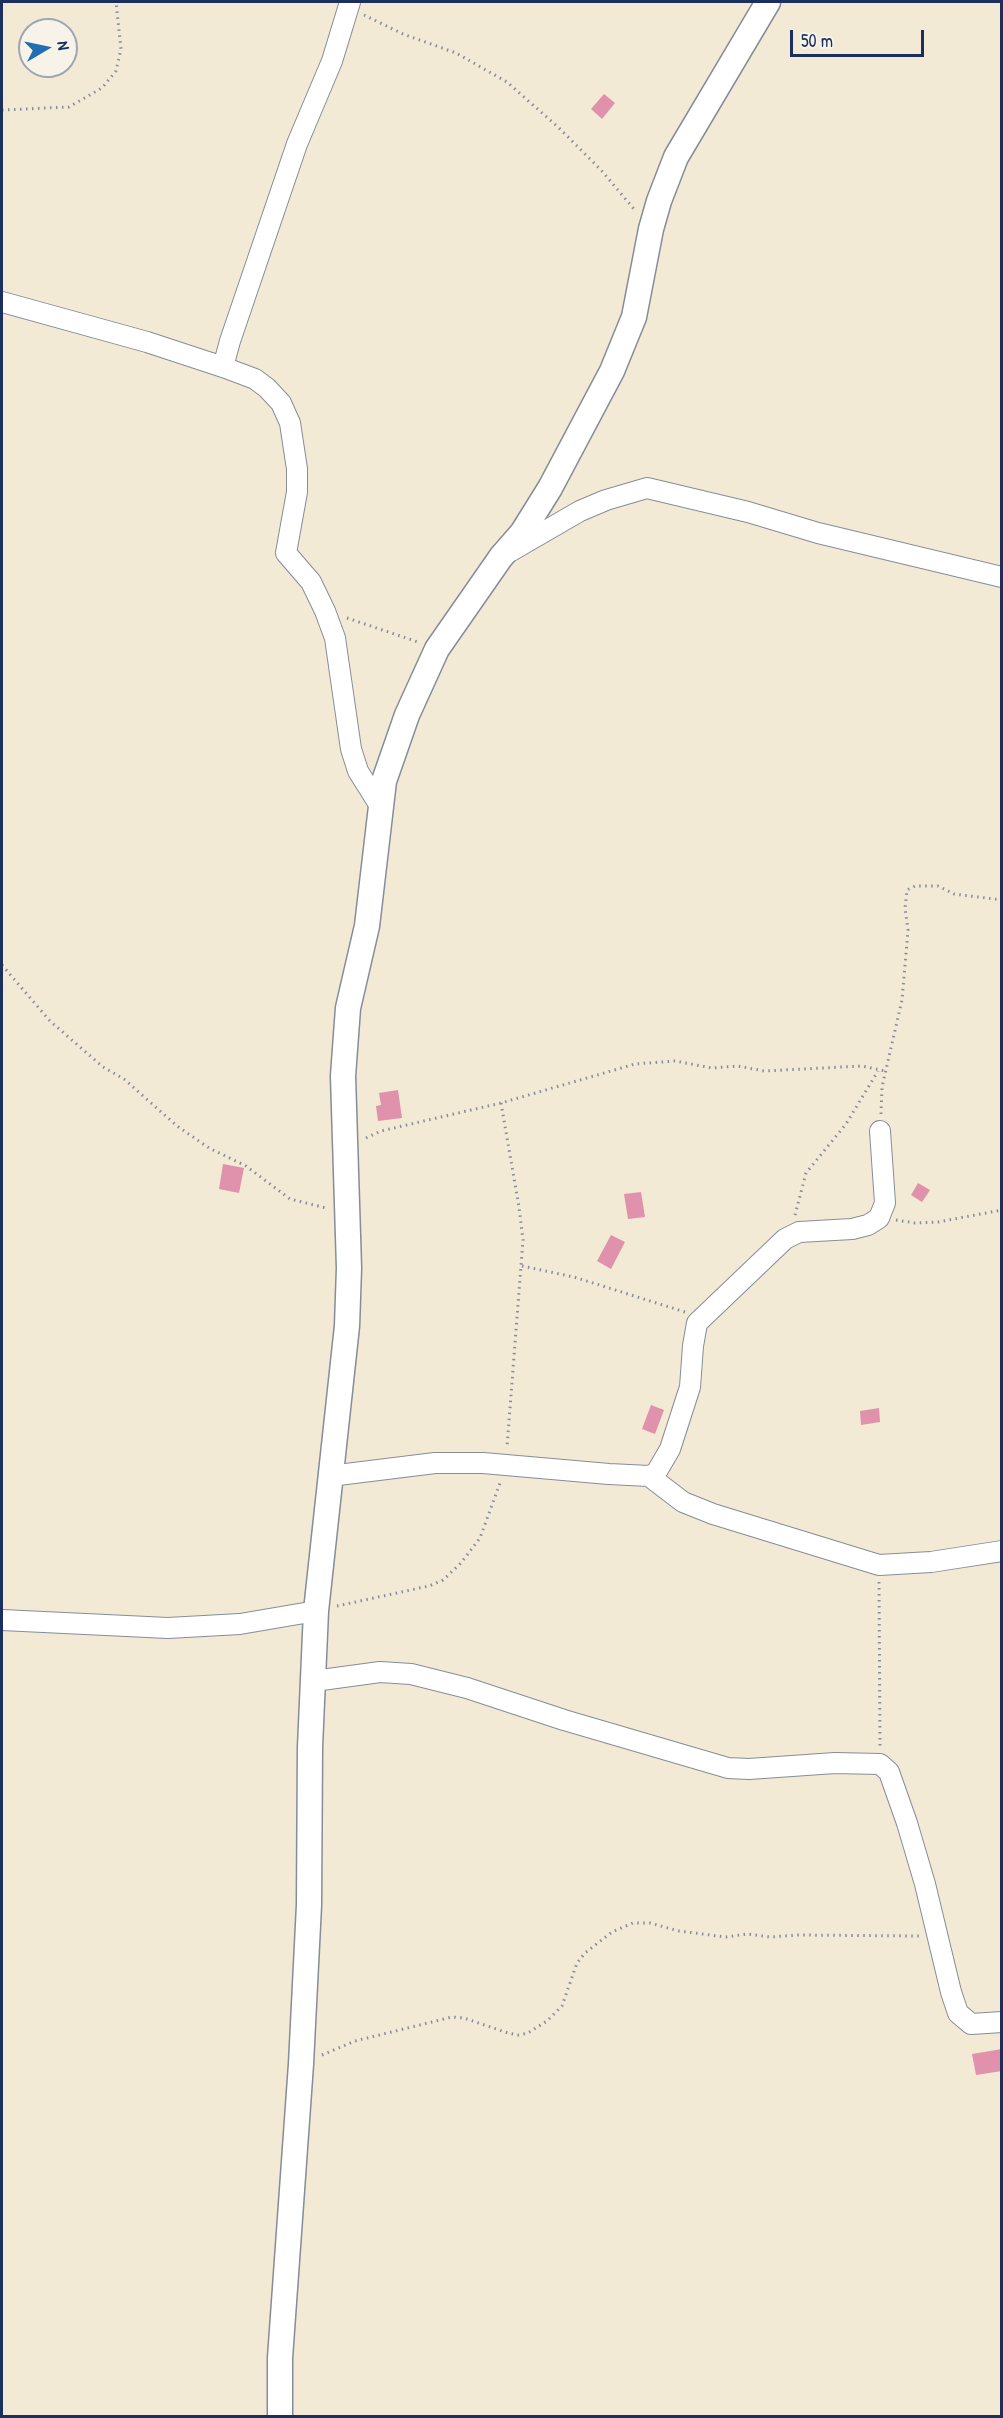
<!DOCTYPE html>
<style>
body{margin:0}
#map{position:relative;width:1003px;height:2418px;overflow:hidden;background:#f2ead4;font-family:"Patrick Hand",sans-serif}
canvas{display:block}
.frame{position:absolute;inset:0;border:3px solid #1b2f5e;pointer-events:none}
.north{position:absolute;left:18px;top:18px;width:60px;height:60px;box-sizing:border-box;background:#f7f3e8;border:2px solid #9fa5b1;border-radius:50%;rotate:81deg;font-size:16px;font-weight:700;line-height:24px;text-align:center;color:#1b2f5e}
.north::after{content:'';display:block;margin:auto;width:21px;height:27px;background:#1f6fb2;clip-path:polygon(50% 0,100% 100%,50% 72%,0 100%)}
.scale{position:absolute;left:790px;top:30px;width:134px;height:27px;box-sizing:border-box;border:3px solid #1b2f5e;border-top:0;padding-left:8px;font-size:18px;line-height:21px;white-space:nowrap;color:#1b2f5e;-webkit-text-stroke:4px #f7f3e8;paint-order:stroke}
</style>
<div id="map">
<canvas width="1003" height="2418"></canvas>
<div class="frame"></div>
<div class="north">N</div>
<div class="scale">50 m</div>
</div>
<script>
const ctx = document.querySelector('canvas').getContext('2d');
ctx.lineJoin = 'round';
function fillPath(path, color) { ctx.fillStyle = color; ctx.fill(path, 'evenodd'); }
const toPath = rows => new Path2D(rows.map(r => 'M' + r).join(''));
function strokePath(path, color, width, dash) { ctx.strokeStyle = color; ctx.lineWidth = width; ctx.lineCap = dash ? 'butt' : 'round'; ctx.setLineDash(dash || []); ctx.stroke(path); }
const building = toPath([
 [604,94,615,103,602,119,591,109],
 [398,1090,402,1118,378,1121,376,1106,381,1105,379,1093],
 [223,1164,244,1168,239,1193,219,1189],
 [918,1183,930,1190,922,1202,911,1195],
 [641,1192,645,1217,628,1219,624,1194],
 [611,1235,625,1242,611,1269,597,1261],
 [651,1405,664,1410,655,1434,642,1429],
 [879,1408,880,1422,861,1425,860,1411],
 [1002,2049,1002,2071,976,2075,972,2054]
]);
const path = toPath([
 [364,15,403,34,456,53,507,82,558,127,601,170,634,209],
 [2,110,69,107,102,88,116,71,121,49,116,2],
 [347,618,418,642],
 [2,965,50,1021,103,1067,124,1079,177,1126,209,1148,246,1166,290,1199,326,1208],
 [501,1103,519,1207,523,1240,507,1447],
 [881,1114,882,1087,902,1000,908,930,905,908,907,890,915,886,938,886,954,894,1002,900],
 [366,1138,381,1131,501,1103,635,1064,675,1061,712,1068,738,1066,764,1071,862,1066,885,1071],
 [795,1215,806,1173,846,1124,878,1071],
 [896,1220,915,1223,938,1222,1002,1210],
 [522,1266,574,1277,685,1312],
 [879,1582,880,1746],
 [337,1606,429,1586,443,1580,461,1563,480,1538,500,1483],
 [322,2055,355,2041,452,2017,464,2018,508,2033,518,2035,528,2033,547,2021,562,2006,577,1963,585,1953,612,1932,633,1923,650,1923,679,1931,726,1937,747,1934,770,1937,799,1935,919,1936]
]);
const minor = toPath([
 [2,302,147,342,223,367,255,379,267,388,281,403,290,423,297,469,297,492,286,553,311,582,325,611,335,638,351,749,358,771,380,806],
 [223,367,230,341,297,144,332,61,350,2],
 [511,551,580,511,606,500,647,488,748,512,818,533,1002,577],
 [330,1476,435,1463,483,1463,609,1474,649,1476,656,1473,670,1449,690,1387,693,1346,697,1323,785,1239,799,1232,852,1229,868,1225,879,1218,885,1203,880,1131],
 [649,1476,683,1502,713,1514,879,1565,931,1562,1002,1551],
 [2,1620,168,1628,240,1624,316,1611],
 [314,1681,380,1672,411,1674,467,1688,564,1720,728,1768,749,1769,835,1763,880,1764,889,1772,907,1823,925,1884,951,1992,958,2013,971,2024,1002,2022]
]);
const tertiary = toPath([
 [280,2416,280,2358,301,2064,309,1905,310,1747,316,1611,347,1326,349,1268,343,1076,348,1008,367,926,384,781,407,715,437,649,501,557,522,533,550,488,612,371,634,317,651,229,659,201,676,157,768,2]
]);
fillPath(building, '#e091ab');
strokePath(minor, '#868c99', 22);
strokePath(tertiary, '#868c99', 27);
strokePath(path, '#868c99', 3, [1.5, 4.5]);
strokePath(minor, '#fff', 20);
strokePath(tertiary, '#fff', 24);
</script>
